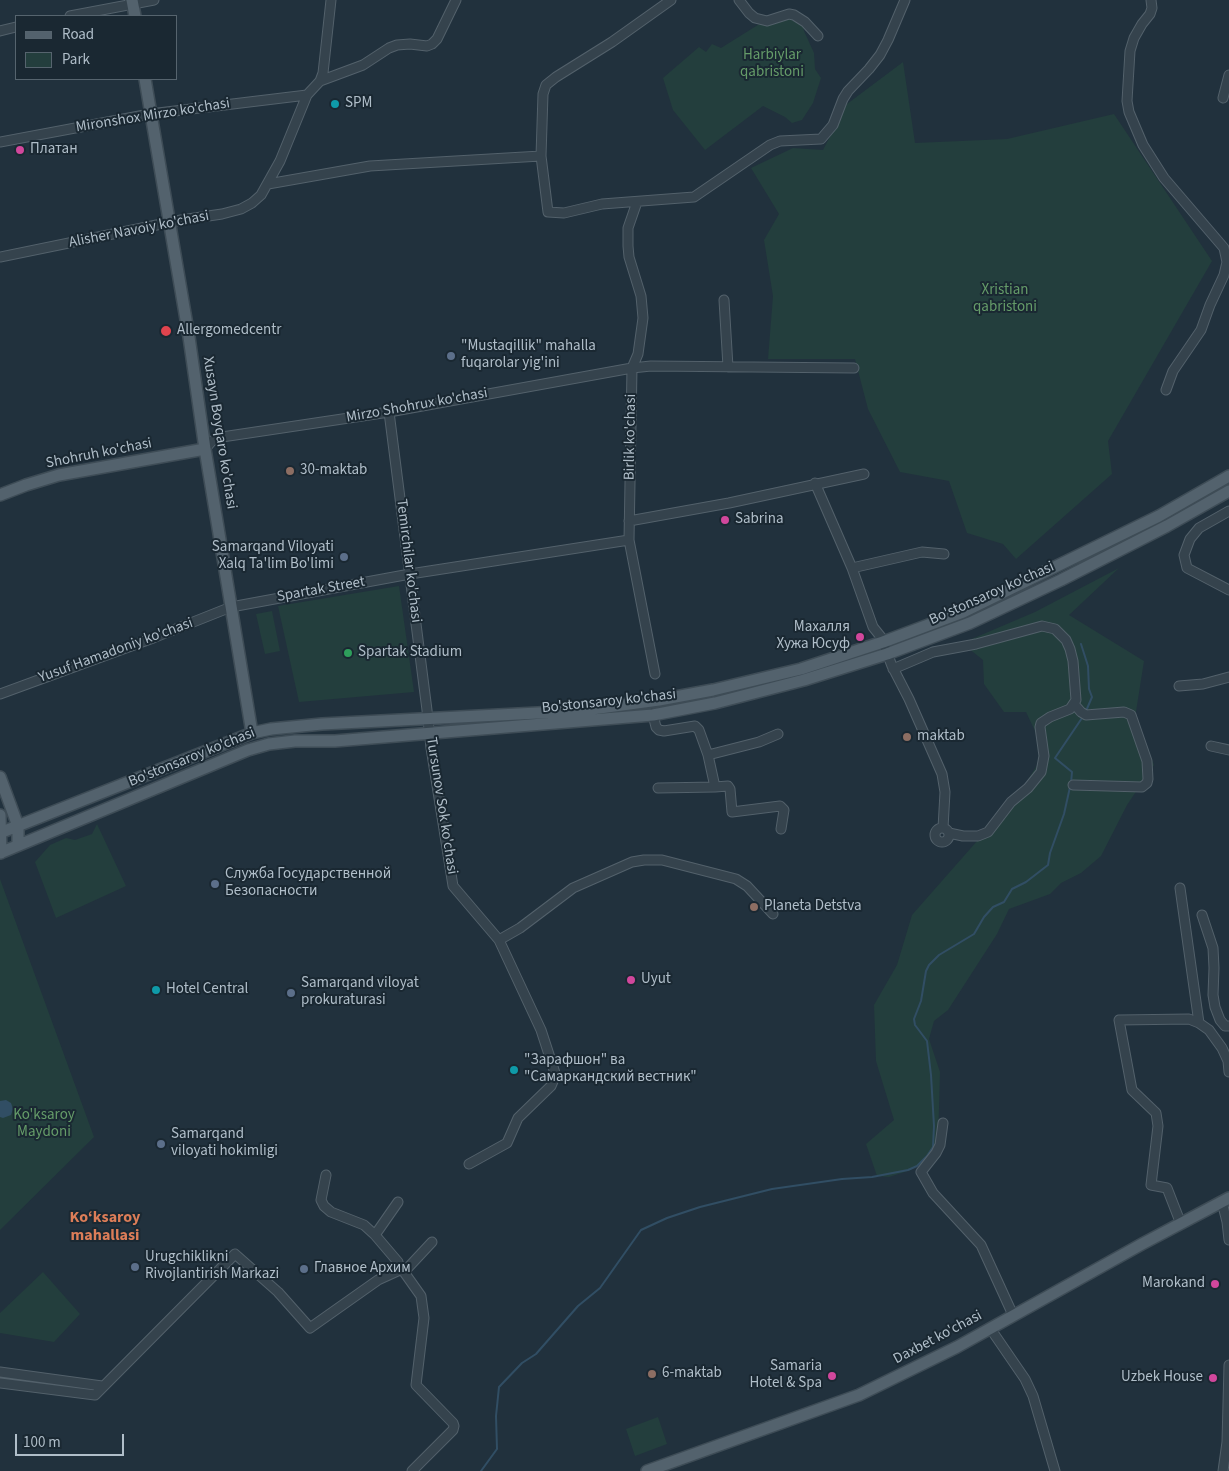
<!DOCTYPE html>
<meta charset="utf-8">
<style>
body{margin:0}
#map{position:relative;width:1229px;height:1471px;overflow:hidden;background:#21313d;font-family:"Source Sans 3",sans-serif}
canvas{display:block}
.legend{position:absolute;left:15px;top:15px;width:162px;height:65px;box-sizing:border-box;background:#1a2832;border:1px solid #56646e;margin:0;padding:6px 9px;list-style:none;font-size:15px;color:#b0bec9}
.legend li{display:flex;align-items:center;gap:10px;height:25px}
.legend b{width:25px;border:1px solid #56646e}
.scale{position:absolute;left:15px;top:1434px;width:109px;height:22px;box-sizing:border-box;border:2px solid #b0bec9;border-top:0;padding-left:6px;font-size:15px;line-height:18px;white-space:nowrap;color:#b0bec9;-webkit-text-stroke:4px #1a2832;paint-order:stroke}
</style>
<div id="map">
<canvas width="1229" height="1471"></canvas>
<ul class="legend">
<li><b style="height:6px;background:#53626d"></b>Road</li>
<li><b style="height:14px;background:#233e3d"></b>Park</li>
</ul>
<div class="scale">100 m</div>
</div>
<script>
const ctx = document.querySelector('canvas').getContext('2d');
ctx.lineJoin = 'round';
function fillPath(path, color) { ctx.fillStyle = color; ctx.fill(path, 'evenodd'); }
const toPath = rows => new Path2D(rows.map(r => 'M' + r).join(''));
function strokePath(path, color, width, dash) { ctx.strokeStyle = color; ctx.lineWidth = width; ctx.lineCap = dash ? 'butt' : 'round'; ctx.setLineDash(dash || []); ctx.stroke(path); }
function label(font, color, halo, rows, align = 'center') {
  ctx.font = font + ' "Source Sans 3",sans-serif'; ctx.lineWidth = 4; ctx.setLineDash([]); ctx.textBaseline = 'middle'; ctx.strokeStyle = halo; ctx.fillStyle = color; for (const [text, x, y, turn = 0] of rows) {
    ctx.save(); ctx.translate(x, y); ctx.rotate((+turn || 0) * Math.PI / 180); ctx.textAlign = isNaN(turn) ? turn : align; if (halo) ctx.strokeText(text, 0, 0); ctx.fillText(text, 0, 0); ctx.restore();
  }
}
const green = toPath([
 [769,18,801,18,804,31,814,53,815,69,821,78,813,103,802,120,792,123,785,117,763,106,705,150,673,110,663,78,699,47,706,52,712,44,721,48],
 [903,62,915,143,1007,139,1114,114,1212,261,1108,441,1112,474,1016,559,1003,544,967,533,949,481,900,472,868,409,855,359,768,359,773,296,764,240,779,214,751,168,793,148,823,150,847,104],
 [1119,568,1069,615,1144,661,1135,718,1154,765,1127,805,1101,856,1081,873,1061,883,1050,894,1009,909,997,934,948,1010,934,1021,929,1039,940,1072,938,1144,927,1160,911,1170,889,1177,877,1176,866,1144,894,1120,876,1061,874,1005,897,965,912,915,1021,791,1039,762,1036,733,1026,712,1004,712,984,684,983,660,968,648,967,641,1035,612],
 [399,586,414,692,299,702,278,606],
 [272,611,280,651,265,654,256,614],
 [97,824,126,886,56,918,35,862,50,845,66,838,75,840,92,834],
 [0,879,94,1137,0,1230],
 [43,1272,80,1314,54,1342,0,1333,0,1313],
 [658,1417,667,1444,635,1456,626,1429]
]);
const water = toPath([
 [6,1100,11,1103,13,1109,11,1115,3,1118,0,1117,0,1101]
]);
const stream = toPath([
 [1081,644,1088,666,1089,689,1092,697,1086,711],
 [1071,783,1072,772,1055,758,1082,718],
 [481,1471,497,1449,496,1416,499,1387,522,1363,536,1354,578,1306,600,1288,641,1230,667,1218,700,1207,772,1189,842,1179,872,1177,908,1170,917,1166,927,1156,933,1147,934,1126,931,1075,927,1041,915,1025,914,1019,921,1001,926,971,929,965,939,955,974,934,984,917,993,907,1004,902,1012,889,1026,882,1048,865,1050,853,1064,814,1070,787]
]);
const minor = toPath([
 [671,0,612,42,556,77,546,85,543,94,541,156,548,212,564,213,602,204,694,197,770,145,780,141,821,139,833,125,843,99,848,91,869,69,880,55,888,40,905,0],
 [739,0,749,13,755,18,767,21,789,14,794,15,805,22,818,36],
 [1151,0,1152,8,1150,14,1142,24,1134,38,1130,51,1127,101,1129,112,1143,145,1164,178,1224,248,1227,262,1224,275,1210,305,1201,330,1173,371,1166,390],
 [70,16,154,0],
 [0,31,16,27],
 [320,81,363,65,389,48,397,45,410,44,427,46,432,44,437,39,456,0],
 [1223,98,1229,75],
 [0,142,150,114,307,95],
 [268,184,370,166,541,156],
 [637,202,628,228,628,246,629,257,641,296,643,318,638,354,632,368,629,540,655,674],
 [0,257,181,220,222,214,241,209,252,203,261,195,280,161,307,95,320,81,323,73,331,0],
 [724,300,728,367],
 [389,412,427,710,431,748,453,886,499,940,541,1030,555,1073,554,1079,551,1086,518,1118,507,1143,469,1164],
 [205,449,212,441,222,437,389,412,632,368,651,366,854,368],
 [815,483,852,568,873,627,881,637,892,666,909,699,942,774,945,792,943,828],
 [1229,511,1199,528,1190,539,1184,555,1187,568,1229,590],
 [629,521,729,503,864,474],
 [852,568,922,552,944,554],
 [893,669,933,652,976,644,1042,626,1055,629,1066,640,1070,649,1073,661,1076,700,1070,709,1050,717,1041,723,1040,727,1044,756,1041,772,1028,788,1011,802,988,832,978,836,963,836,949,833],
 [1179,686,1203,684,1229,677],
 [0,694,153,638,231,607,410,574,629,540],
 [653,715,656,727,659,730,664,731,695,726,699,730,708,755,715,787,728,786,730,789,732,812,780,806,784,810,781,829],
 [1211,746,1229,750],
 [708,755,759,742,778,734],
 [1073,785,1142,787,1147,783,1148,779,1147,761,1131,715,1124,712,1086,715,1081,712,1074,704],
 [658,788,715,787],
 '935 835a7 7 0 1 1 14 0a7 7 0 1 1-14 0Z',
 [1180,888,1199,1023],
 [1202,915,1213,948,1214,968,1213,995,1215,1007,1220,1020,1225,1026,1229,1026],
 [499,940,520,928,573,888,632,862,644,860,662,860,736,879,747,886,773,914],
 [943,1123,940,1145,936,1153,921,1172,933,1193,981,1245,1013,1315],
 [326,1175,321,1200,324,1206,331,1212,364,1225,375,1235],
 [398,1202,375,1235,398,1262,400,1270],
 [1222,1202,1227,1222,1229,1240],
 [1181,1224,1167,1188,1151,1185,1158,1126,1156,1113,1132,1090,1119,1020,1189,1019,1199,1023,1209,1030,1222,1048,1228,1061,1229,1072],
 [404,1272,432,1242],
 [990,1328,1025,1379,1033,1396,1055,1471],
 [0,1372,102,1386],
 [0,1383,95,1395,235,1254,278,1292,310,1328,378,1280,400,1270,404,1272,421,1296,424,1318,416,1385,453,1423,454,1426,453,1430,412,1471],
 [1223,1471,1227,1442,1229,1365]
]);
const major = toPath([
 [132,0,135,16],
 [145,79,189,337,205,449,252,733],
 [0,495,26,485,59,475,205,449],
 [0,777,18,826,18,845],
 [0,815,1,853],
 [0,833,252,733,271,729,322,724,577,711,659,700,713,690,801,669,883,642,963,612,1159,516,1229,476],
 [0,853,248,750,269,744,295,741,335,741,653,715,715,703,804,680,887,654,970,623,1061,580,1167,526,1229,491],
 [647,1471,859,1395,957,1347,1142,1244,1229,1198]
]);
const markers = [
 [335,104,5,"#0f9aa8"],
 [20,150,5,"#d1479c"],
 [166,331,6,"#e0444e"],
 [451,356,5,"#5c6f8a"],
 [290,471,5,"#8d6e63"],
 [725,520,5,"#d1479c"],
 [344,557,5,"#5c6f8a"],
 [860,637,5,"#d1479c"],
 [348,653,5,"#2e9e5b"],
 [907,737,5,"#8d6e63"],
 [215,884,5,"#5c6f8a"],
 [754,907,5,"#8d6e63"],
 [631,980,5,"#d1479c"],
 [156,990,5,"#0f9aa8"],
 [291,993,5,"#5c6f8a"],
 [514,1070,5,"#0f9aa8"],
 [161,1144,5,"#5c6f8a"],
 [135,1267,5,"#5c6f8a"],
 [304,1269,5,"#5c6f8a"],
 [1215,1284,5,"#d1479c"],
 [652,1374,5,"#8d6e63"],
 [832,1376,5,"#d1479c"],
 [1213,1378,5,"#d1479c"]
];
const parkNames = [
 ["Harbiylar",772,56],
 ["qabristoni",772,73],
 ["Xristian",1005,291],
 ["qabristoni",1005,308],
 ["Ko'ksaroy",44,1116],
 ["Maydoni",44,1133]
];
const poiNames = [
 ["SPM",345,104],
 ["Платан",30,150],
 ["Allergomedcentr",177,331],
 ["\"Mustaqillik\" mahalla",461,347],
 ["fuqarolar yig'ini",461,364],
 ["30-maktab",300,471],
 ["Sabrina",735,520],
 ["Samarqand Viloyati",334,548,"right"],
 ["Xalq Ta'lim Bo'limi",334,565,"right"],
 ["Махалля",850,628,"right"],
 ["Хужа Юсуф",850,645,"right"],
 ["Spartak Stadium",358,653],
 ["maktab",917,737],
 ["Служба Государственной",225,875],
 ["Безопасности",225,892],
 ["Planeta Detstva",764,907],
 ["Uyut",641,980],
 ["Samarqand viloyat",301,984],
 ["prokuraturasi",301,1001],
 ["Hotel Central",166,990],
 ["\"Зарафшон\" ва",524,1061],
 ["\"Самаркандский вестник\"",524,1078],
 ["Samarqand",171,1135],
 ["viloyati hokimligi",171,1152],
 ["Urugchiklikni",145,1258],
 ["Rivojlantirish Markazi",145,1275],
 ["Главное Архим",314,1269],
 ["Marokand",1205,1284,"right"],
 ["Samaria",822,1367,"right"],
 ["Hotel & Spa",822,1384,"right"],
 ["6-maktab",662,1374],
 ["Uzbek House",1203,1378,"right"]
];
const streetNames = [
 ["Mironshox Mirzo ko'chasi",153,116,-9],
 ["Alisher Navoiy ko'chasi",139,230,-11],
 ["Mirzo Shohrux ko'chasi",417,406,-10],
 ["Xusayn Boyqaro ko'chasi",219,433,81],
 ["Birlik ko'chasi",631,437,-89],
 ["Shohruh ko'chasi",99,454,-11],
 ["Temirchilar ko'chasi",408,561,83],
 ["Spartak Street",321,590,-10],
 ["Bo'stonsaroy ko'chasi",992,594,-24],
 ["Yusuf Hamadoniy ko'chasi",116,651,-20],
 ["Bo'stonsaroy ko'chasi",609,702,-6],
 ["Bo'stonsaroy ko'chasi",192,758,-22],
 ["Tursunov Sok ko'chasi",441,806,81],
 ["Daxbet ko'chasi",938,1338,-28]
];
const neighbourhoodNames = [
 ["Ko‘ksaroy",105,1218],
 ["mahallasi",105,1236]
];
fillPath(green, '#233e3d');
fillPath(water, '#314e64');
strokePath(stream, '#314e64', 2);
strokePath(minor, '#53616b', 11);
strokePath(major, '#3e4c56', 14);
strokePath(minor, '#35434d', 9);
strokePath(major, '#53626d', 11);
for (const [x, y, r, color] of markers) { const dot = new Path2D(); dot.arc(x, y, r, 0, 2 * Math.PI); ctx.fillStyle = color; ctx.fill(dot); strokePath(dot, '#1a2832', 2); }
label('15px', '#659c69', '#1a2832', parkNames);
label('15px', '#b0bec9', '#1a2832', poiNames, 'left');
label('15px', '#b0bec9', '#1a2832', streetNames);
label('bold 16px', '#dc7d58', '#1a2832', neighbourhoodNames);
</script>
